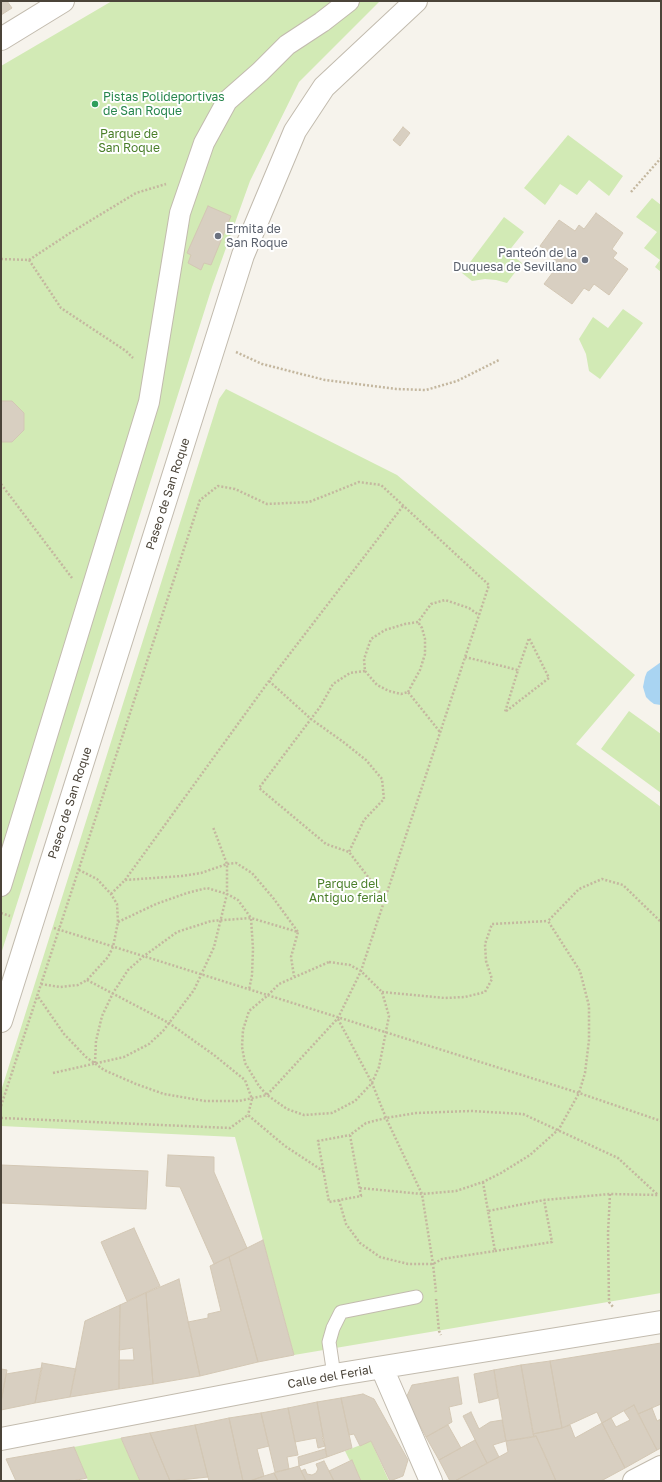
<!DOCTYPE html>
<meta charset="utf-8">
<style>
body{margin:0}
#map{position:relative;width:662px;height:1482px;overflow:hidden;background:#f6f3ec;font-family:"Golos Text",sans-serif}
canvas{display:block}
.frame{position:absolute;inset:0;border:2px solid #4b4439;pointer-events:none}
</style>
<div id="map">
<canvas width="662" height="1482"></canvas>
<div class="frame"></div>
</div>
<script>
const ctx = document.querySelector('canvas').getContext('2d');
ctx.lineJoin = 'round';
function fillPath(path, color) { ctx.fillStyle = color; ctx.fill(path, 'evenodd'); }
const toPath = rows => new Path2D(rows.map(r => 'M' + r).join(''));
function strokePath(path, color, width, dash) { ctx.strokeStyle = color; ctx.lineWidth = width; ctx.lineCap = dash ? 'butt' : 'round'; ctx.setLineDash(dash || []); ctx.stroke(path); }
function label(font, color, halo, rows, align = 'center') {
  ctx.font = font + ' "Golos Text",sans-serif'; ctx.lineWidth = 4; ctx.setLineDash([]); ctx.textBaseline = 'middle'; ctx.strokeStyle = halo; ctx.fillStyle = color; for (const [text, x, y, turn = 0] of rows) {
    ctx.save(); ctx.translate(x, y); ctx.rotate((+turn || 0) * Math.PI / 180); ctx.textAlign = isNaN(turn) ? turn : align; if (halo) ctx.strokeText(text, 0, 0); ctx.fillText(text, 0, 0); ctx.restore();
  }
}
const green = toPath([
 [112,1,380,1,299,82,250,181,212,287,1,954,1,66],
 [568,135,623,176,609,196,589,180,577,195,560,184,545,205,524,188],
 [652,198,661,205,661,272,655,267,660,260,644,248,657,232,636,217],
 [504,217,524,232,508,252,522,263,507,283,496,280,485,279,472,281,462,273],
 [623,309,643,323,600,379,589,371,586,354,579,339,593,317,608,328],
 [226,389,397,475,635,675,576,744,661,807,661,1293,294,1355,235,1137,1,1126,1,1091,219,399],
 [629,711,661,734,661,793,601,749],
 [121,1438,140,1481,88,1481,74,1447],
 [371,1441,389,1481,361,1481,352,1461,350,1461,345,1451]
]);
const water = toPath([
 [661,662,661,705,654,704,650,701,646,697,643,687,645,677,647,672]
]);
const building = toPath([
 [1,1,7,1,12,8,1,15,1,1],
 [403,127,410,133,400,146,393,140,403,127],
 [208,206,231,216,211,265,204,263,201,270,188,263,191,255,187,253,208,206],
 [596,213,623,233,612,249,617,253,613,258,628,269,609,295,594,284,589,291,584,288,572,304,544,284,556,268,551,264,556,257,540,246,559,220,575,231,579,225,584,229,596,213],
 [1,401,12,401,24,413,24,430,12,442,1,442,1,401],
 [168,1155,214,1157,214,1172,247,1248,214,1264,180,1187,166,1186,168,1155],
 [1,1165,148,1171,146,1209,1,1203,1,1165],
 [134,1228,160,1286,127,1301,101,1242,134,1228],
 [263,1240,294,1355,258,1362,229,1257,263,1240],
 [229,1257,258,1362,200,1376,188,1322,208,1318,208,1314,221,1311,210,1266,229,1257],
 [179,1279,200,1376,153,1384,146,1293,179,1279],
 [146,1293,153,1384,119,1389,119,1360,134,1360,133,1348,119,1350,120,1305,146,1293],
 [120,1305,119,1389,70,1397,85,1321,120,1305],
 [661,1343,661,1404,638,1414,634,1405,602,1423,597,1412,562,1428,550,1361,661,1343],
 [550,1361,562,1428,533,1434,521,1365,550,1361],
 [42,1363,76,1369,70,1397,35,1403,42,1363],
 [521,1365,534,1437,506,1441,494,1370,521,1365],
 [42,1368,35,1403,1,1410,1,1402,6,1374,42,1368],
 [1,1369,7,1370,1,1402,1,1369],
 [494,1370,498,1398,479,1403,474,1374,494,1370],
 [458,1377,462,1404,449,1407,452,1422,426,1437,406,1398,412,1385,458,1377],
 [363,1394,374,1399,408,1460,403,1476,390,1481,371,1441,360,1446,354,1434,349,1435,341,1398,363,1394],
 [341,1398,352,1448,327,1457,317,1402,341,1398],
 [317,1402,323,1436,322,1437,325,1446,318,1448,316,1438,295,1442,288,1408,317,1402],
 [634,1405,657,1450,625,1468,602,1423,611,1418,616,1427,630,1420,624,1411,634,1405],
 [288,1408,298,1455,287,1457,289,1469,275,1472,261,1413,288,1408],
 [652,1408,657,1421,661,1419,661,1448,657,1450,638,1414,652,1408],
 [471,1412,479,1429,490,1422,502,1420,506,1441,493,1445,499,1457,487,1463,463,1416,471,1412],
 [261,1413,269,1446,257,1449,264,1476,250,1481,243,1481,229,1418,261,1413],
 [229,1418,243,1481,209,1481,195,1425,229,1418],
 [602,1423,625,1468,601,1481,556,1481,545,1455,536,1436,534,1437,533,1434,562,1428,570,1425,575,1438,602,1423],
 [195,1425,208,1477,170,1481,150,1433,195,1425],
 [448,1425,461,1448,439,1460,426,1437,448,1425],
 [150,1433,170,1481,140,1481,121,1438,150,1433],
 [536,1436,556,1481,455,1481,508,1452,506,1441,536,1436],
 [475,1440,487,1463,455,1481,450,1481,439,1460,475,1440],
 [74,1447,87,1478,72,1481,16,1481,6,1459,74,1447],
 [325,1449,327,1457,299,1466,298,1457,325,1449],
 [352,1460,361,1481,334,1481,329,1471,352,1460],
 [324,1461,334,1481,306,1481,301,1471,305,1469,307,1474,312,1475,316,1473,318,1469,316,1464,324,1461],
 [299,1466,306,1481,278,1481,274,1473,299,1466],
 [274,1473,278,1481,250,1481,264,1476,274,1473]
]);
const path = toPath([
 [631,192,661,158],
 [1,259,29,260,61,308,126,351,133,358],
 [29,260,70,233,136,193,166,184],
 [236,352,262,364,325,380,396,389,426,390,457,381,499,360],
 [1,484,72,578],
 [465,657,518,670,505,712,549,678,529,638,518,670],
 [365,671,377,685,389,691,401,694,408,692,440,732],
 [269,681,311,719,342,741,366,760,382,779,384,799,364,820,349,852],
 [408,692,420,670,425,654,425,639,422,628,418,622],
 [125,880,269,681,403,506],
 [111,894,125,880,182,876,201,873,227,864,236,863,252,873,274,899,298,932],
 [385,899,349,852,326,844,259,788,320,707,333,684,350,673,365,671,364,659,371,639,385,630,405,624,418,622,431,604,445,600,469,608,479,615],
 [1,913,10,916],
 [118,922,156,904,187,893,207,888,227,894,238,900,251,918,253,949,252,975,249,990],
 [54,928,579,1093,661,1121],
 [329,962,350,965,361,971,382,992,389,1016,379,1067,372,1083,355,1101,332,1113,304,1115,287,1109,267,1095,259,1086,245,1063,242,1047,243,1030,249,1011,267,996,279,984,329,962],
 [87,980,169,1023,214,1055,245,1080,252,1099,248,1115],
 [41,984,60,987,78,985,87,980,108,957,113,947,118,922,117,904,111,894,97,879,79,870],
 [382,992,445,998,465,997,485,992,492,979,486,961,485,944,492,924,548,921],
 [338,1019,372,1083,386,1118,422,1194,433,1264,436,1292],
 [95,1063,96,1041,102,1016,113,993,128,970,144,956,177,932,211,921,251,918,298,932,291,957,294,976],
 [53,1073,124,1057,149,1044,163,1031,194,990,214,947,227,894,227,864,213,827],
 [1,1106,200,500,218,486,235,489,267,504,309,502,359,482,381,485,489,585,361,971,338,1018,267,1095,239,1101,205,1101,164,1094,136,1084,104,1070,86,1057,64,1034,37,995],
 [1,1118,230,1128,248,1115,285,1146,323,1171],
 [350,1135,361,1196,329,1202,318,1141,350,1135],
 [483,1182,488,1211],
 [360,1188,422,1194,456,1191,483,1182,501,1173,530,1155,559,1129,579,1093,585,1073,589,1040,589,1006,580,971,548,921,579,889,602,879,623,885,661,922],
 [610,1194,608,1233,609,1302,613,1307],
 [339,1200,346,1224,360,1243,380,1257,408,1264,433,1264,442,1259,495,1251,488,1211,544,1200,610,1194,658,1195,618,1158,523,1114,471,1111,416,1113,386,1118,366,1123,350,1135],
 [495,1251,552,1242,544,1200],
 [436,1299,439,1331,441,1335]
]);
const service = toPath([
 [334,1375,329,1342,333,1328,341,1312,416,1297]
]);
const pedestrian = toPath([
 [1,886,149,402,180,213,204,143,227,101,260,72,287,45,322,22,349,1]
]);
const minor = toPath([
 [1,39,63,1],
 [1,1021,243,255,295,131,324,87,416,1],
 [382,1368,431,1481],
 [1,1439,334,1375,661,1322],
 [634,1481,661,1467]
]);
const markers = [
 [95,104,4,"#2e9e5b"],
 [218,236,4,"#6b7280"],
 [585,260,4,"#6b7280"]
];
const leisureNames = [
 ["Pistas Polideportivas",103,97],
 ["de San Roque",103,111]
];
const parkNames = [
 ["Parque de",129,134],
 ["San Roque",129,148],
 ["Parque del",348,884],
 ["Antiguo ferial",348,898]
];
const worshipNames = [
 ["Ermita de",226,229],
 ["San Roque",226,243],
 ["Panteón de la",577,253,"right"],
 ["Duquesa de Sevillano",577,267,"right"]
];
const streetNames = [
 ["Paseo de San Roque",168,494,-72],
 ["Paseo de San Roque",70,803,-72],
 ["Calle del Ferial",330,1377,-10]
];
fillPath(green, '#d2eab5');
fillPath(water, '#a9d4f2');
fillPath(building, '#d8cfc1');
strokePath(building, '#d3c7b4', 1);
strokePath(service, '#c2bbae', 15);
strokePath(pedestrian, '#c2bbae', 22);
strokePath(minor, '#c2bbae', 24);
strokePath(path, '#c4b79f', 2.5, [2, 2]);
strokePath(service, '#fff', 13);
strokePath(pedestrian, '#fff', 20);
strokePath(minor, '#fff', 22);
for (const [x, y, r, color] of markers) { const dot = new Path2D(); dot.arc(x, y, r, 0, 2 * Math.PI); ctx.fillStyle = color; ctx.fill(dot); strokePath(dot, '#fff', 1.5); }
label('12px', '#27864d', '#fff', leisureNames, 'left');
label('12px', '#4a7f2a', '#fff', parkNames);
label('12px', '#5b616d', '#fff', worshipNames, 'left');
label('12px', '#4b4439', '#fff', streetNames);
</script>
